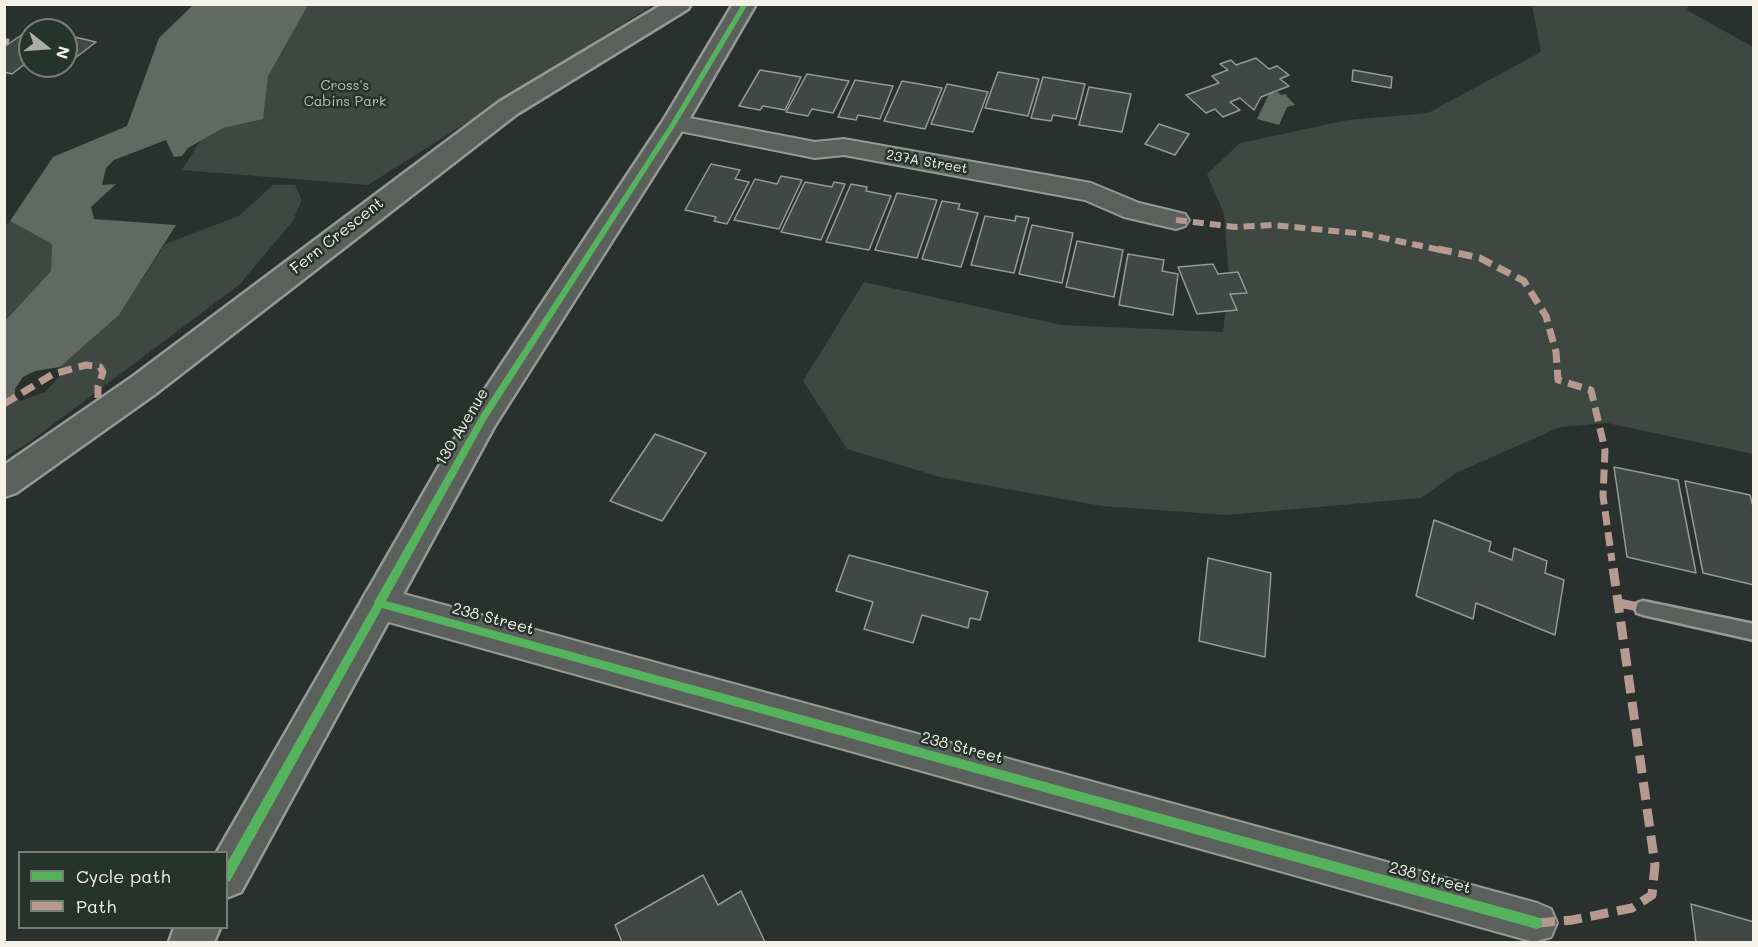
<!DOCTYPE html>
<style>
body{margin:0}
#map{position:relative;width:1758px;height:947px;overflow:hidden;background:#29302d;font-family:Mali,sans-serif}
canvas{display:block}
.frame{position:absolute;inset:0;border:6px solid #f4f1e8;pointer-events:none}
.legend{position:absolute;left:18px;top:851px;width:210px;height:78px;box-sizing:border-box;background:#26332d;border:2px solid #787f78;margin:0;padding:8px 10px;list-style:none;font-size:18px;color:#f4f1e8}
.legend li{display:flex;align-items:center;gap:12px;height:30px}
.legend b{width:30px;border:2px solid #787f78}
.north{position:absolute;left:18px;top:18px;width:60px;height:60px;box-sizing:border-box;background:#26332d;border:2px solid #787f78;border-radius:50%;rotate:107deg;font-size:16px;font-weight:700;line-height:24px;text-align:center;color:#f4f1e8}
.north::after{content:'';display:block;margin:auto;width:21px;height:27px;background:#adada7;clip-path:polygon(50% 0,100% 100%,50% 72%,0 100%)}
</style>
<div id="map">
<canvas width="1758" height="947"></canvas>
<div class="frame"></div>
<ul class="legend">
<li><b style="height:8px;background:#56b35d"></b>Cycle path</li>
<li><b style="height:8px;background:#b69a8f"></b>Path</li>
</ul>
<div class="north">N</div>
</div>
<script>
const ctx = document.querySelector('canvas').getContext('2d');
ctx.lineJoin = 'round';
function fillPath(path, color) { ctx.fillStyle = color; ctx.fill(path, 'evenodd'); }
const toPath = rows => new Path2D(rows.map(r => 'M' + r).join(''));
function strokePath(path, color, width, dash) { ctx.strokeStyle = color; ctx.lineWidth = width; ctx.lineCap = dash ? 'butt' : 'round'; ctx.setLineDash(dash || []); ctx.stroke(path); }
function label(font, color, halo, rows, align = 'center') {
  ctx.font = font + ' Mali,sans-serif'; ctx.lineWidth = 5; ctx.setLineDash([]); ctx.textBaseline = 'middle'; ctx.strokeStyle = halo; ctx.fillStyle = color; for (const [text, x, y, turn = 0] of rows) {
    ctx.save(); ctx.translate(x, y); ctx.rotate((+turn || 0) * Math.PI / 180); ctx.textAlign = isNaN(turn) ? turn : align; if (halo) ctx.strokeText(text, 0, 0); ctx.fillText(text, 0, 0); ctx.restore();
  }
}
const green = toPath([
 [287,5,653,5,368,185,182,170],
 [1532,5,1688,5,1687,10,1753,47,1753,454,1607,423,1560,427,1456,473,1421,498,1227,515,1102,506,940,477,847,449,803,381,864,282,1062,325,1223,332,1229,280,1224,214,1207,174,1240,143,1348,120,1428,113,1541,52],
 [273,185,295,185,302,200,292,222,239,285,31,441,5,457,5,400,15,396,20,401,45,392,60,376,60,367,119,315,165,244,239,216],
 [10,221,52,244,51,271,5,321,5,226]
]);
const water = toPath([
 [193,5,308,5,268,76,263,119,223,128,188,148,182,156,174,157,166,140,114,160,106,168,102,185,116,184,91,207,94,219,176,225,119,315,60,367,35,371,23,377,15,389,15,396,5,400,5,321,51,271,52,244,10,221,53,157,127,126,159,38],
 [1278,92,1281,95,1285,94,1295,105,1287,107,1279,125,1257,119,1269,94]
]);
const building = toPath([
 [33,27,46,30,30,30,30,60,12,74,4,72,4,47,33,27],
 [66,35,96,42,66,65,66,35],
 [1256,58,1269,69,1277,66,1289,75,1280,79,1289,86,1261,97,1254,110,1240,98,1230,102,1240,110,1223,117,1215,109,1206,113,1186,95,1219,83,1212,76,1228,70,1220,64,1231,60,1236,65,1256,58],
 [760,70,801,77,785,110,763,106,760,110,739,106,760,70],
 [1353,70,1392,77,1391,88,1352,81,1353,70],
 [998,72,1039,79,1028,116,985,108,998,72],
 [807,74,849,81,833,113,812,109,808,116,786,112,807,74],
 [1043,77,1085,84,1076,119,1053,115,1051,121,1031,118,1043,77],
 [855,80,893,86,880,119,858,115,856,120,838,117,855,80],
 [902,81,942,88,925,129,884,121,902,81],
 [947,84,988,92,973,132,931,124,947,84],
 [1089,87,1131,94,1122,132,1079,125,1089,87],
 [1159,124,1189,134,1175,155,1145,144,1159,124],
 [711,164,740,170,735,179,749,182,727,224,714,221,716,217,685,210,711,164],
 [781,176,802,180,779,229,734,220,755,179,777,184,781,176],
 [805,182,832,187,834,182,845,184,821,240,781,232,805,182],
 [851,184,867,187,866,191,891,196,869,250,826,242,851,184],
 [897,193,937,200,917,258,875,250,897,193],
 [942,201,960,204,958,209,978,213,961,267,922,259,942,201],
 [985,216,1015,221,1016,216,1029,218,1014,273,971,265,985,216],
 [1032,225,1073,233,1062,283,1019,274,1032,225],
 [1077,241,1123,250,1114,297,1066,287,1077,241],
 [1128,254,1164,260,1162,271,1178,274,1173,315,1119,305,1128,254],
 [1213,264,1218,274,1238,272,1247,293,1230,294,1237,310,1197,314,1178,267,1213,264],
 [655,434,706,453,662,521,610,501,655,434],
 [1614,467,1678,480,1696,573,1627,557,1614,467],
 [1685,481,1750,495,1754,510,1754,585,1703,573,1685,481],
 [1434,520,1491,542,1489,551,1512,560,1514,548,1547,561,1545,573,1564,580,1555,635,1476,603,1473,619,1416,596,1434,520],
 [849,555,988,592,980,620,970,618,968,628,922,615,913,643,864,629,873,602,836,591,849,555],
 [1208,558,1271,573,1265,657,1199,641,1208,558],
 [703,875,718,905,741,891,765,942,622,942,615,925,703,875],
 [1691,904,1754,922,1754,942,1696,942,1691,904]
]);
const lane = toPath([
 [1643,601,1754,624,1754,640,1643,615,1637,613,1635,608,1637,603,1643,601]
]);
const street = toPath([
 [674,115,815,142,844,139,1091,183,1139,203,1185,214,1189,220,1185,226,1176,229,1124,217,1085,200,844,155,815,158,665,128,662,123,665,118,674,115],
 [378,587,1537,903,1551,909,1557,923,1551,937,1534,942,378,619,366,614,361,603,366,592,378,587]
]);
const secondary = toPath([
 [663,4,691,4,688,9,517,114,154,395,16,493,4,497,4,465,132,377,499,102,663,4],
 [733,4,756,4,687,123,494,427,241,892,226,898,226,852,217,852,472,409,663,121,733,4],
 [174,928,220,928,214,942,169,942,174,928]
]);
const quietFar2 = toPath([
 [4,41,9,42],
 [1176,220,1235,227,1273,225,1365,234,1445,251]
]);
const quietFar1 = toPath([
 [1438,249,1480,258,1524,281,1546,316,1556,352,1558,380,1591,390,1605,450,1603,496,1612,561],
 [4,404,53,374,86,365,100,367,103,372,98,387,98,398]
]);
const quiet = toPath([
 [1619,603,1643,608],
 [1537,923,1572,920,1632,908,1652,895,1655,865,1612,560]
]);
const cycleway = toPath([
 [742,4,748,4,677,123,486,420,386,601,1537,917,1541,919,1543,923,1541,927,1537,929,382,608,230,881,226,883,226,865,374,604,375,600,376,599,480,416,671,123,742,4]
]);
const farParknames = [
 ["Cross's",345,86],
 ["Cabins Park",345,102]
];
const farStreetnames = [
 ["237A Street",927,162,10]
];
const streetNames = [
 ["Fern Crescent",337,236,-38],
 ["130 Avenue",462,427,-59],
 ["238 Street",493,619,15],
 ["238 Street",962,748,15],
 ["238 Street",1430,878,15]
];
fillPath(green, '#3e4742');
fillPath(water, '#616963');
fillPath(building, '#414744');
strokePath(building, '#969996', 1.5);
strokePath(lane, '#969996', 5);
strokePath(street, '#969996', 4);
strokePath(secondary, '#969996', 5);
fillPath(lane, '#5c605c');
fillPath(street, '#5c605c');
fillPath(secondary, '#5c605c');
strokePath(quietFar2, '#b69a8f', 6, [11, 6]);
strokePath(quietFar1, '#b69a8f', 7, [14, 7]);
strokePath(quiet, '#b69a8f', 9, [18, 9]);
fillPath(cycleway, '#56b35d');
label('14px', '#bebfb7', '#26332d', farParknames);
label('14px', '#f4f1e8', '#26332d', farStreetnames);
label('16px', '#f4f1e8', '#26332d', streetNames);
</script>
